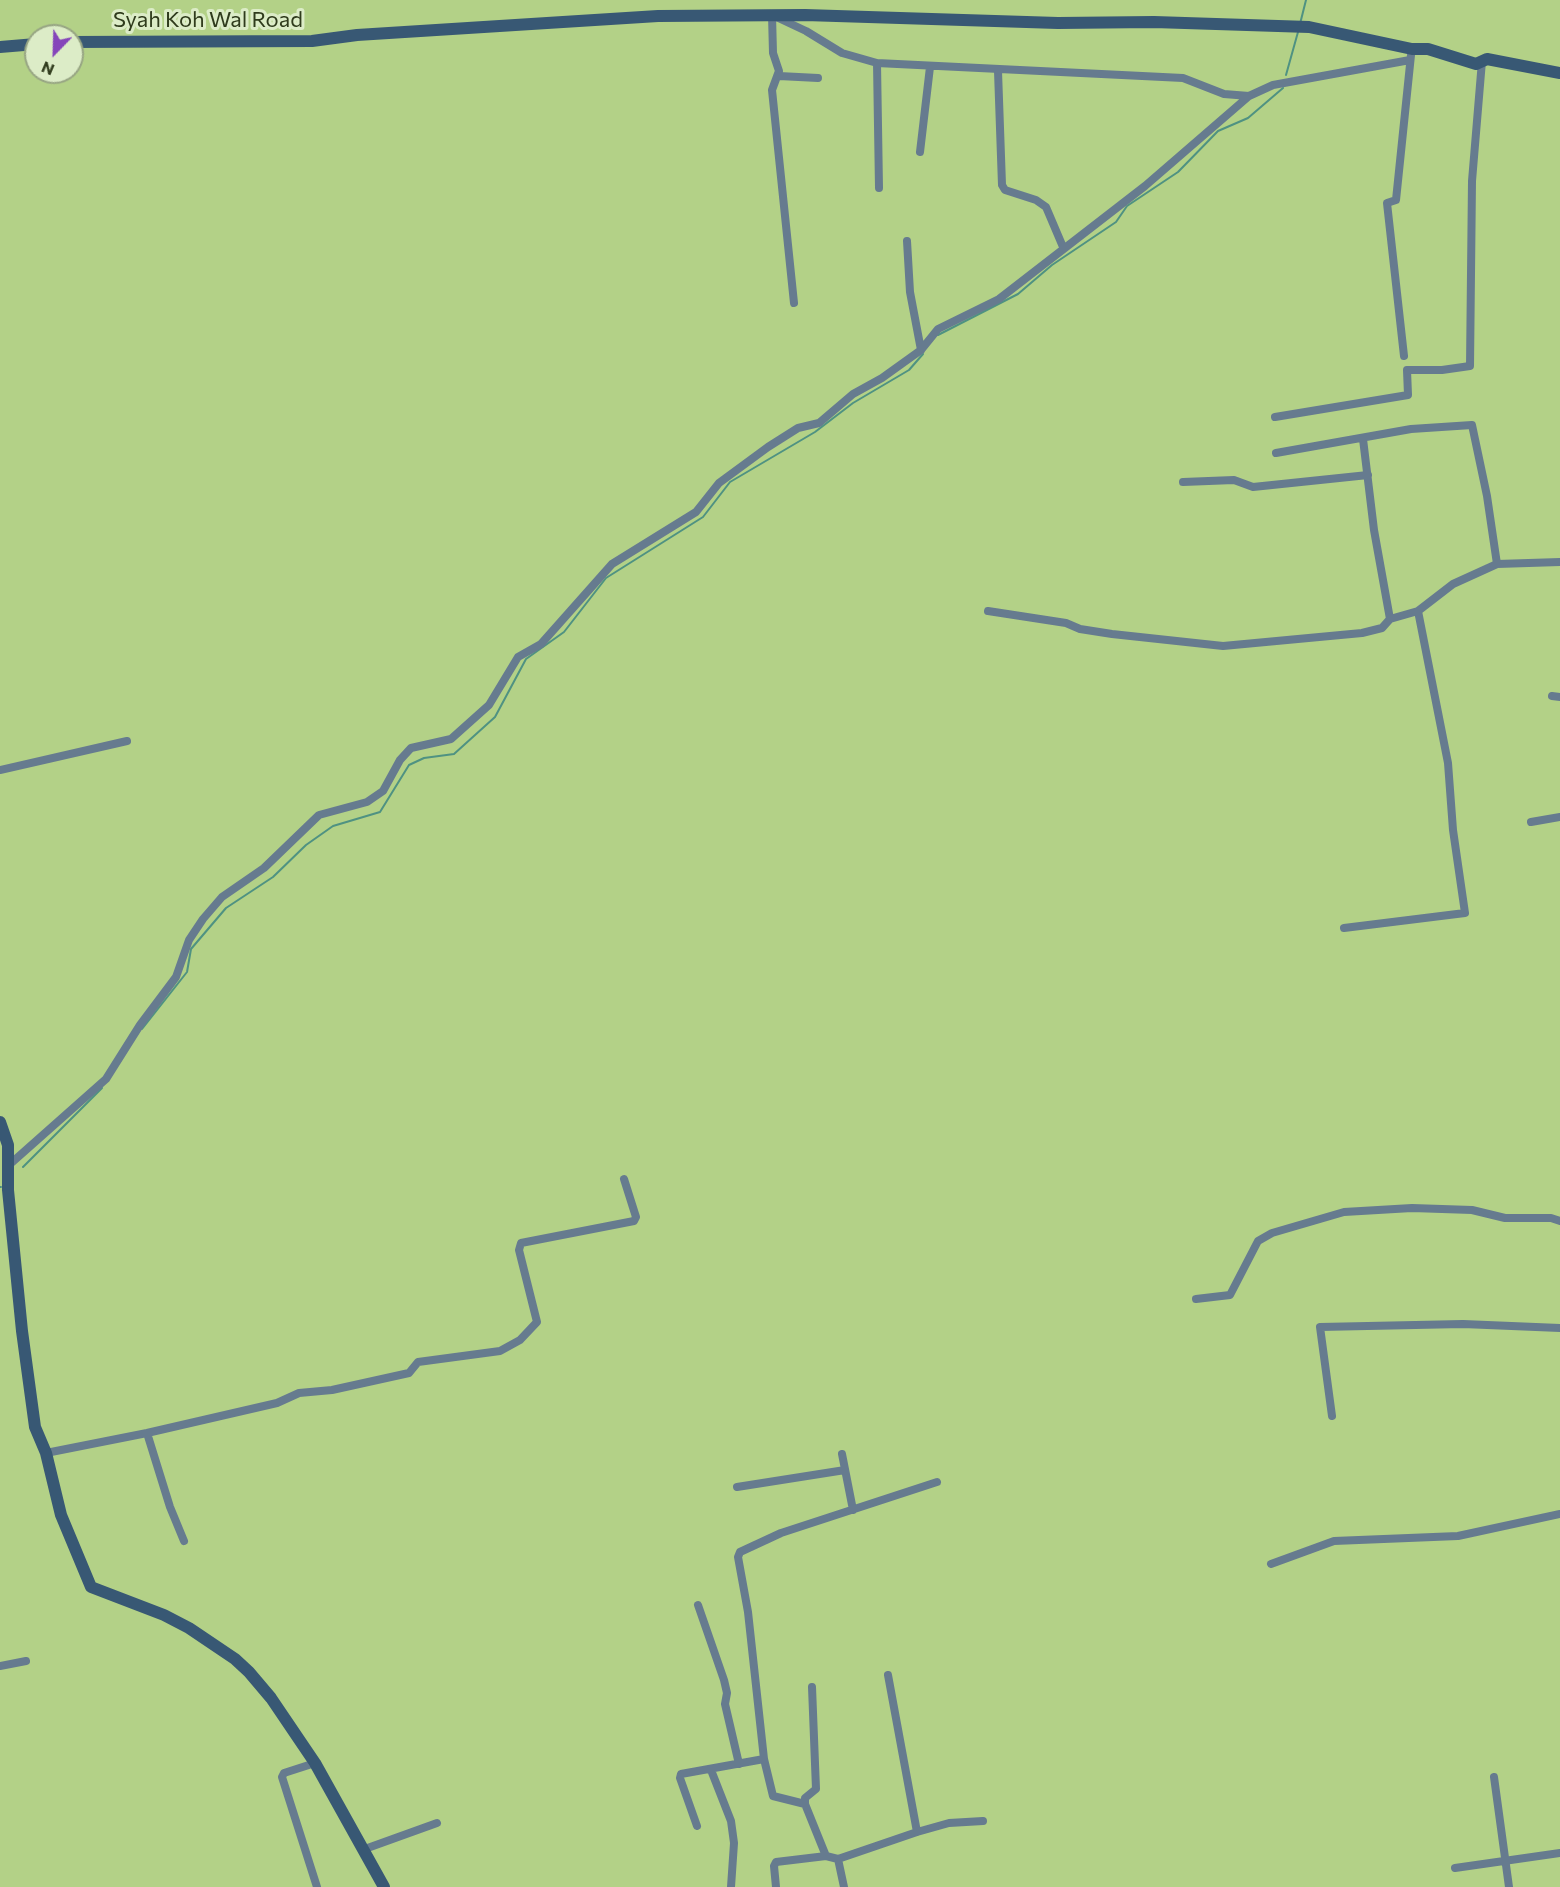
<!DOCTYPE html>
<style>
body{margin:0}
#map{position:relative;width:1560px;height:1887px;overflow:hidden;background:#b3d187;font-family:Commissioner,sans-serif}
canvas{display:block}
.north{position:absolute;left:24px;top:24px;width:60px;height:60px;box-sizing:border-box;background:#dcecc7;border:2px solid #97a583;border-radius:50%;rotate:203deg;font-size:16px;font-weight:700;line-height:24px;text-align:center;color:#2f3b1c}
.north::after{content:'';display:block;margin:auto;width:21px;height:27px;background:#8545ba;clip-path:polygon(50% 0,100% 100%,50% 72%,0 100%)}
</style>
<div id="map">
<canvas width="1560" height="1887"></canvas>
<div class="north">N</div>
</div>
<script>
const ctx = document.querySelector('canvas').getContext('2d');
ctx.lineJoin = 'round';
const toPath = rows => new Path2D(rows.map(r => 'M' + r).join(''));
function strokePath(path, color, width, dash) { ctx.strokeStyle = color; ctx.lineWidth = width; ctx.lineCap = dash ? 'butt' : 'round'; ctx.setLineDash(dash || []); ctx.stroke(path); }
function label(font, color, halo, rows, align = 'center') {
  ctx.font = font + ' Commissioner,sans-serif'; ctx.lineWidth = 6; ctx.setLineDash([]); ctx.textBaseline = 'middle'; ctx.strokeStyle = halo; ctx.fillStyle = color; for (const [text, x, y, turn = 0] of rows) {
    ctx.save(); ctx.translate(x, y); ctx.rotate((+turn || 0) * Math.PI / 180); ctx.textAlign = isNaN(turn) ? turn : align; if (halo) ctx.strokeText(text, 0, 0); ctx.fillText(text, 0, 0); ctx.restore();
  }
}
const stream = toPath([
 [1300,24,1306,0],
 [1286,75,1298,32],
 [938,335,1018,294,1052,265,1116,222,1127,206,1178,172,1218,131,1248,118,1283,88],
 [142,1029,187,972,191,949,226,908,273,877,306,845,333,826,380,812,409,765,424,758,454,754,495,717,526,659,564,632,606,578,703,517,730,482,815,432,853,403,909,370,923,354],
 [23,1167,102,1088],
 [0,1187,1,1187]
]);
const street = toPath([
 [877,63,879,188],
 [998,71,1002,185,1005,190,1036,200,1046,207,1063,247],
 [779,76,818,78],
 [920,152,930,67],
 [907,241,910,292,921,350],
 [794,303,772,90,779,71,773,53,772,15,806,31,842,53,877,63,1183,78,1224,94,1249,96,1273,85,1410,60],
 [1404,356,1387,203,1396,200,1411,55],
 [1275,417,1408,395,1407,370,1442,370,1470,366,1472,181,1482,61],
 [1363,439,1374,530,1390,619],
 [1276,453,1411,429,1472,425,1487,496,1497,564],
 [1183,482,1234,480,1253,487,1368,475],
 [988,611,1066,623,1080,629,1112,634,1223,646,1362,633,1382,628,1390,619,1418,611,1453,584,1497,564,1560,562],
 [1552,696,1560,697],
 [0,770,127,741],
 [1531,822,1560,817],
 [1344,928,1465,913,1453,830,1448,763,1418,611],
 [9,1165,106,1079,140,1025,176,977,189,940,203,919,222,897,264,868,319,815,367,802,383,791,400,760,411,748,451,739,489,705,518,657,541,644,612,564,696,512,719,483,768,447,798,428,819,423,853,394,882,378,921,350,938,329,999,299,1145,186,1249,96],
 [1196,1299,1230,1295,1258,1241,1272,1233,1344,1212,1412,1208,1472,1210,1505,1218,1551,1218,1560,1221],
 [1332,1416,1320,1327,1463,1324,1560,1328],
 [147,1433,170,1507,184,1541],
 [46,1453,147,1433,277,1403,299,1393,332,1390,409,1373,418,1362,500,1351,520,1340,537,1322,519,1250,521,1243,634,1221,636,1217,624,1179],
 [842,1454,853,1510],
 [937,1482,781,1533,740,1552,738,1557,748,1612,764,1759,773,1796,805,1804,826,1856,838,1859,917,1832,949,1823,983,1821],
 [737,1487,845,1470],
 [1271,1564,1334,1541,1458,1536,1560,1514],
 [698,1605,724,1680,727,1693,725,1704,739,1764],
 [0,1666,26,1661],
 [888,1675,917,1832],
 [315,1763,284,1773,282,1777,317,1887],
 [711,1770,731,1821,734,1843,731,1887],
 [1494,1777,1509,1887],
 [805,1804,805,1798,816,1789,812,1687],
 [697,1826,680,1778,681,1774,764,1759],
 [362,1850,437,1823],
 [838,1859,844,1887],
 [1455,1868,1560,1853],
 [776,1887,774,1866,776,1862,826,1856]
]);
const secondary = toPath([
 [72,42,312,41,357,35,658,16,805,15,1058,23,1154,22,1309,27,1412,49,1428,49,1476,64,1487,59,1560,73],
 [0,47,36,44],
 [0,1122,8,1145,8,1190,22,1331,35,1427,46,1453,61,1515,91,1587,164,1615,189,1628,235,1659,249,1672,271,1698,315,1763,384,1887]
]);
const streetNames = [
 ["Syah Koh Wal Road",208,20]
];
strokePath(stream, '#4f9282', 2);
strokePath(street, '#667b8f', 8);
strokePath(secondary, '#385874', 12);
label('22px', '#2f3b1c', '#dcecc7', streetNames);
</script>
